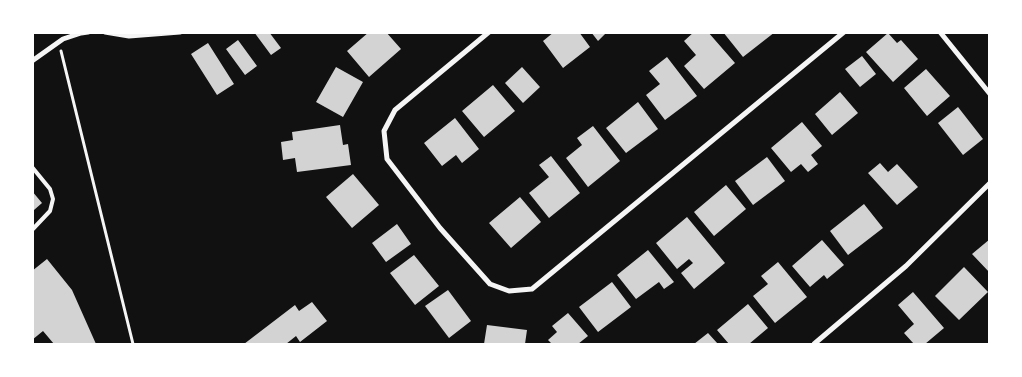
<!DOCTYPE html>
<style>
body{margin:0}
#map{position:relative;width:1022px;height:377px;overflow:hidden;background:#111;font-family:"PT Sans Narrow",sans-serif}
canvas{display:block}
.frame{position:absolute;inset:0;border:34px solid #fff;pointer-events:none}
</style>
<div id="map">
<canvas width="1022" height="377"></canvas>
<div class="frame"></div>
</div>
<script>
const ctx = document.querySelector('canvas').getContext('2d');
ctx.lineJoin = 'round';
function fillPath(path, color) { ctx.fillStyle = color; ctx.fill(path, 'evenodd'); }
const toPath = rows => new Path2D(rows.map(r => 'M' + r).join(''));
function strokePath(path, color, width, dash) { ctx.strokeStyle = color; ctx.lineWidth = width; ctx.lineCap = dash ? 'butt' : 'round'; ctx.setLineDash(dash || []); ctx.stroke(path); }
const building = toPath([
 [254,32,269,32,281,48,271,55],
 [369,32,386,32,401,49,369,77,347,51],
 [554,32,579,32,590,47,563,68,543,41],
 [591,32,607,32,598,41],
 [694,32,708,32,735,63,704,89,684,66,696,55,684,41],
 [723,32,775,32,743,57],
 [888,33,897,43,901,40,918,59,893,82,866,52],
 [238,40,257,66,245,75,226,49],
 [208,43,234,84,217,95,191,54],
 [862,56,876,74,860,87,845,69],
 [667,57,697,96,665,120,646,95,660,84,649,71],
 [336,67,363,82,343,117,316,102],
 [522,67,540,87,523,103,505,83],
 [926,69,950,96,927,116,904,88],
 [493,85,515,111,484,137,462,111],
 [840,92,858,113,832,135,815,114],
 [638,102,658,129,626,153,606,128],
 [958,107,983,139,963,155,938,123],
 [455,118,479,149,462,163,456,155,442,166,424,143],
 [802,122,822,146,811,155,818,164,808,172,801,164,791,172,771,148],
 [340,125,343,145,348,144,351,165,297,172,295,158,283,160,281,142,293,140,292,132],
 [593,126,620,161,588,187,566,158,582,145,577,138],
 [551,156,580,193,549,218,529,193,549,177,539,165],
 [767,157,785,181,753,205,735,181],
 [880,163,888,172,897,164,918,187,897,205,868,173],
 [353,174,379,205,352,228,326,197],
 [726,185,746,209,714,236,694,212],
 [32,191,42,203,34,210,32,208],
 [520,197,541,222,511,248,489,223],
 [864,204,883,228,848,255,830,231],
 [687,217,725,263,694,289,681,273,693,263,689,259,677,269,656,243],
 [397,224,411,244,386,262,372,243],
 [990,239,990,273,972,254],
 [822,240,844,265,827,279,824,275,810,287,792,266],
 [648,250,674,282,664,289,659,282,636,299,617,275],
 [414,255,439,286,415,305,390,273],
 [47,259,72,290,96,344,54,344,43,331,32,340,32,271],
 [778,262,807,297,775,323,753,296,768,284,761,276],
 [964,267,988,292,959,320,935,296],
 [612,282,631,307,598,332,579,307],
 [448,290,471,321,449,338,425,306],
 [913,292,944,328,925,344,914,344,904,333,914,324,898,305],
 [312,302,327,321,300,342,296,336,286,344,244,344,295,305,299,311],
 [748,304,768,328,749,344,729,344,717,330],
 [568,313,588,336,578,344,552,344,548,340,557,332,552,326],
 [487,325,527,330,525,344,484,344],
 [708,333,718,344,694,344]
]);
const path = toPath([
 [61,51,133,344]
]);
const service = toPath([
 [32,167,50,189,53,199,50,211,32,230]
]);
const minor = toPath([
 [105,32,129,36,180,32],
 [489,32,395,110,384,131,387,159,440,228,490,284,509,291,532,289,844,32],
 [940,32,990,94],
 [32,61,63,39,81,33,88,32],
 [814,344,906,266,990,183]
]);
fillPath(building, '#d3d3d3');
strokePath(path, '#f5f5f5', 3);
strokePath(service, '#f5f5f5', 4);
strokePath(minor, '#f5f5f5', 5);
</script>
